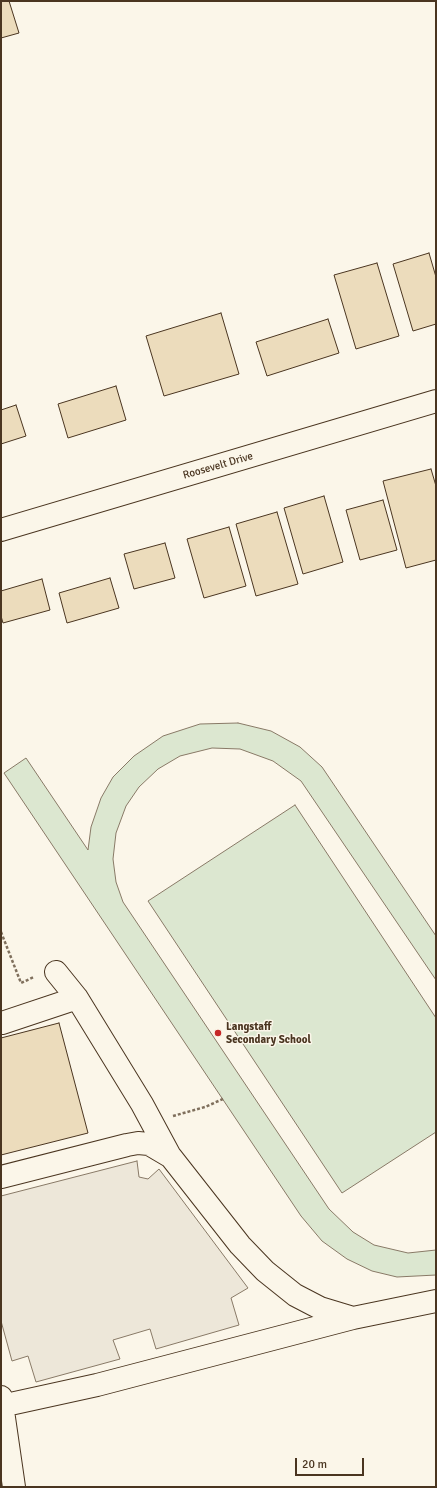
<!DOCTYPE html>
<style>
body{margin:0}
#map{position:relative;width:437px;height:1488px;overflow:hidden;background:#fbf6e9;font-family:Signika,sans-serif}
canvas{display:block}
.frame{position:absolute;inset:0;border:2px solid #4a3520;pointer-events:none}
.scale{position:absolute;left:295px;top:1458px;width:69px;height:18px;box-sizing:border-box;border:2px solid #4a3520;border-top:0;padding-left:5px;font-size:12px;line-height:14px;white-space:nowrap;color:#4a3520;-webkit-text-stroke:3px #fbf6e9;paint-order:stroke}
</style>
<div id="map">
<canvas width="437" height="1488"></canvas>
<div class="frame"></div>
<div class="scale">20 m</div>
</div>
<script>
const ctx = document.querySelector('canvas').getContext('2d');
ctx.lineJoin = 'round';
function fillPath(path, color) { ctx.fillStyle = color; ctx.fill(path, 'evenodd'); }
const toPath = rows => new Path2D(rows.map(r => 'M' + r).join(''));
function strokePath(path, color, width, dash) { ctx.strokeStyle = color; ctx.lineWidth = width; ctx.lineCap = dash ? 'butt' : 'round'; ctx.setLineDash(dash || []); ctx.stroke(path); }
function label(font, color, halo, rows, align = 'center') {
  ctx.font = font + ' Signika,sans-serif'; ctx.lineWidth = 3; ctx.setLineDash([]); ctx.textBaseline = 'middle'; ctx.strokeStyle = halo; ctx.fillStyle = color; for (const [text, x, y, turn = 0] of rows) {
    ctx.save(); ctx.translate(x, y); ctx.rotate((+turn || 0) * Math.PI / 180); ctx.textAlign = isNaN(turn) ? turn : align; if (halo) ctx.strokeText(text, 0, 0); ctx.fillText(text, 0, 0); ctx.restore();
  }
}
const green = toPath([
 [238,723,271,731,300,747,322,767,436,936,436,980,301,781,273,761,240,749,212,748,180,756,158,769,139,787,126,806,116,833,113,859,116,882,123,902,329,1209,353,1232,374,1245,408,1253,436,1250,436,1275,397,1277,372,1271,347,1259,322,1241,301,1216,4,773,26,758,88,850,91,827,101,798,113,777,134,756,163,736,200,724,238,723],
 [295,805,436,1018,436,1132,342,1193,148,901,295,805]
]);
const parking = toPath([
 [137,1161,139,1177,148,1179,159,1169,248,1288,231,1298,239,1325,156,1349,150,1329,113,1340,120,1359,36,1382,28,1356,12,1361,1,1321,1,1196,137,1161]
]);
const building = toPath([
 [1,1,9,1,19,33,1,38,1,1],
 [429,253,436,277,436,324,413,331,393,264,429,253],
 [377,263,399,336,356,349,334,275,377,263],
 [221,313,239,374,164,396,146,336,221,313],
 [328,319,339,353,267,376,256,342,328,319],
 [116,386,126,420,68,438,58,404,116,386],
 [16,405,26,436,1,444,1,410,16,405],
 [431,469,436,486,436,560,406,568,383,481,431,469],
 [324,496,343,562,303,574,284,508,324,496],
 [383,500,397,550,360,560,346,510,383,500],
 [277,512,298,584,256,596,236,524,277,512],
 [229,527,246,586,204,598,187,539,229,527],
 [165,543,175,578,134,589,124,554,165,543],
 [110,578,119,608,67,623,59,593,110,578],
 [42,579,50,610,3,623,1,616,1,591,42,579],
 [59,1023,88,1133,1,1155,1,1038,59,1023]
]);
const path = toPath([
 [1,932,21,983,34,977],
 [173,1116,205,1107,223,1099]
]);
const minor = toPath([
 [1,530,436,401],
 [56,972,77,998,142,1104,170,1156],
 [2,1023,77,998],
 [1,1177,127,1145,138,1143,149,1144,171,1157,240,1245,265,1271,295,1295,320,1308,353,1318,436,1301],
 [1,1397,14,1487],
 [1,1406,97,1385,353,1318]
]);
const markers = [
 [218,1033,4,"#c62828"]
];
const streetNames = [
 ["Roosevelt Drive",218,466,-16]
];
const poiNames = [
 ["Langstaff",226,1027],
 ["Secondary School",226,1040]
];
fillPath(green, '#dce7d0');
strokePath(green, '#887966', 1);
fillPath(parking, '#ede7d9');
strokePath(parking, '#887966', 1);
fillPath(building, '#ecdcbc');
strokePath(building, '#4a3520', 1);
strokePath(minor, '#4a3520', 24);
strokePath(path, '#7f6f5c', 2.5, [3, 2]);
strokePath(minor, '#fbf6e9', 22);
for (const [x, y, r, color] of markers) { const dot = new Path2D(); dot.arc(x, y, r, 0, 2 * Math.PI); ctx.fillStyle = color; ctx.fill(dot); strokePath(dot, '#fbf6e9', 1.5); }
label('11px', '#4a3520', '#fbf6e9', streetNames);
label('bold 11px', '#4a3520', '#fbf6e9', poiNames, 'left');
</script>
